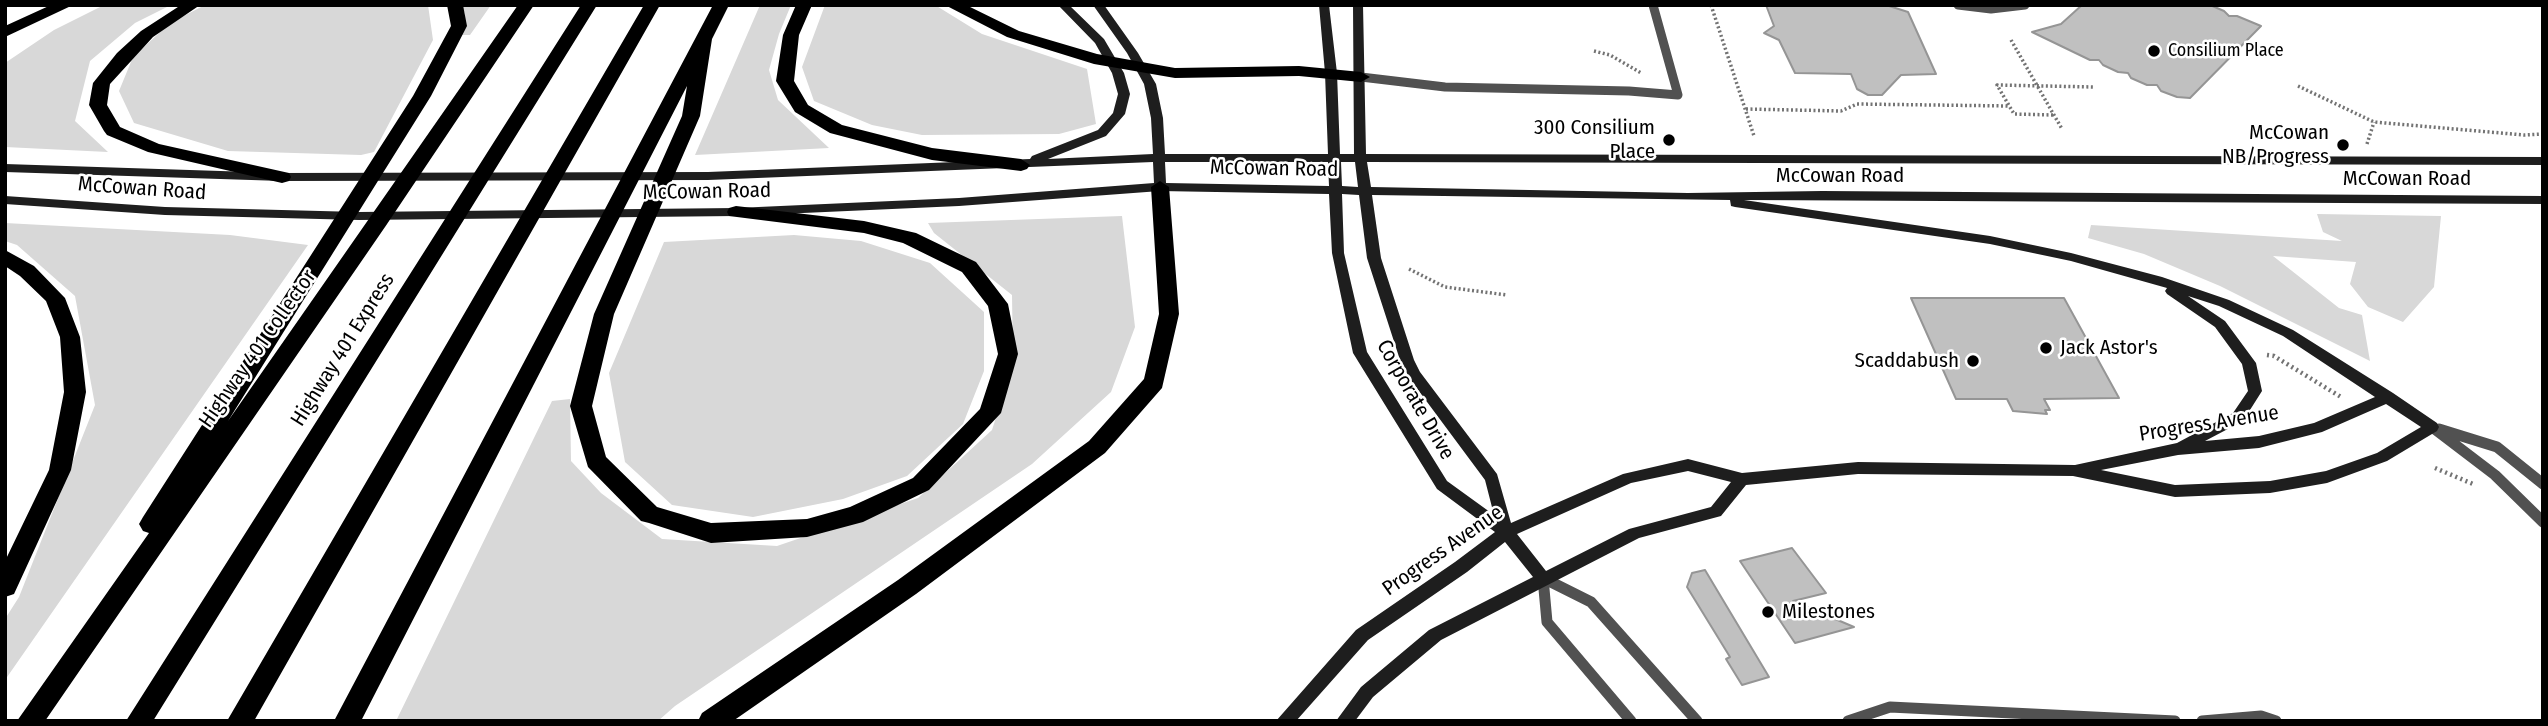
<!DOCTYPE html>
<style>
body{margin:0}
#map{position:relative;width:2548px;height:726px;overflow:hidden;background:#fff;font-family:"Fira Sans Condensed",sans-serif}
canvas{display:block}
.frame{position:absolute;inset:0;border:7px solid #000;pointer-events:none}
</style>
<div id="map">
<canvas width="2548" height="726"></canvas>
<div class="frame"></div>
</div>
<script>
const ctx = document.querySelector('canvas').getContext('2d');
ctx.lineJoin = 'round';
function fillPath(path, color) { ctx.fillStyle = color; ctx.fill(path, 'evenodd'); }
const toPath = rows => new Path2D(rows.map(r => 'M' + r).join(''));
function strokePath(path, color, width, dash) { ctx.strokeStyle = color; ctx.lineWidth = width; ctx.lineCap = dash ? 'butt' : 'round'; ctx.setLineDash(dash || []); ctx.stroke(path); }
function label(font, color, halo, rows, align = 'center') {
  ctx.font = font + ' "Fira Sans Condensed",sans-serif'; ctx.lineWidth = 5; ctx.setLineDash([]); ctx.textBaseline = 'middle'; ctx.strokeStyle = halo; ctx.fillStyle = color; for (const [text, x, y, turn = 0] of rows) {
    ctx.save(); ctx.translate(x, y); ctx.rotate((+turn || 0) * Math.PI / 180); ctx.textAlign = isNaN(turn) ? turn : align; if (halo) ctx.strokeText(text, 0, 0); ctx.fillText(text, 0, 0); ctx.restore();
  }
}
const green = toPath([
 [104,5,171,5,135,23,90,61,75,121,108,152,5,147,5,63,54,30],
 [205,5,428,5,433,40,374,152,361,155,228,151,134,123,119,91,133,57,170,23],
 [462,5,491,5,470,35,460,35,465,14],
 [760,5,791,5,779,34,769,70,778,100,829,148,695,155],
 [825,5,935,5,982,34,1087,69,1096,124,1059,134,922,135,872,125,814,101,802,67],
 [2317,214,2441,216,2434,287,2403,322,2368,307,2350,284,2356,262,2273,256,2339,308,2362,315,2370,361,2220,286,2144,254,2088,238,2091,225,2342,241,2323,232],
 [1122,216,1135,327,1111,392,1032,464,675,706,658,721,396,721,552,401,570,399,571,461,601,493,662,539,777,546,918,498,992,430,1013,365,1012,295,934,233,928,223],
 [5,223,230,235,308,245,5,680,5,619,19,597,95,405,75,296,17,245,5,241],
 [794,235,861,241,930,263,984,312,984,371,963,424,907,476,843,499,753,517,672,505,625,462,609,373,664,242]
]);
const building = toPath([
 [1766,5,1886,5,1908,12,1936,74,1901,75,1882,95,1868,95,1857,89,1851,74,1795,73,1779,40,1764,33,1774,26,1766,5],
 [2082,5,2210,5,2224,11,2229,16,2237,16,2261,26,2190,98,2177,97,2161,91,2157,85,2147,85,2131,78,2128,73,2118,72,2103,65,2099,60,2090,60,2032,32,2061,24,2082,5],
 [1911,298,2064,298,2119,398,2044,399,2050,410,2045,410,2047,414,2013,411,2007,399,1956,399,1911,298],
 [1792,548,1826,593,1793,601,1854,627,1795,643,1740,561,1792,548],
 [1705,570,1769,677,1742,685,1726,659,1730,657,1687,587,1692,573,1705,570]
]);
const pathFar1 = toPath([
 [1711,5,1754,136],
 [2011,40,2062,129],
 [1594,51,1610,55,1641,73],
 [2298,86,2374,122,2524,135,2543,134],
 [1746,109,1841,111,1857,104,2010,106],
 [2053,115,2014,114,1997,85,2093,87],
 [2367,144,2374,122],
 [1409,269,1445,287,1507,295]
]);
const path = toPath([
 [2267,355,2274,356,2341,397],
 [2435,468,2473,484]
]);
const laneFar1 = toPath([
 [1958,5,1991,9,2025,5],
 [1361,77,1445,87,1629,91,1678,95,1653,5]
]);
const lane = toPath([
 [2432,427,2495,475,2543,522],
 [2439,429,2497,447,2543,484],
 [1543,578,1591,602,1697,721],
 [1543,578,1547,622,1631,721],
 [1848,721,1890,707,2175,721],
 [2202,721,2261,716,2276,721]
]);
const secondary = toPath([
 [1058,5,1069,5,1104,39,1124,73,1130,94,1125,114,1106,136,1048,159,1153,154,1151,118,1144,84,1127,53,1093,5,1104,5,1138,53,1156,84,1163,118,1165,154,1328,154,1325,73,1319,5,1329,5,1337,73,1340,154,1354,154,1353,5,1363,5,1366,154,2543,157,2543,165,1367,162,1371,187,1688,193,1822,191,2543,196,2543,204,1744,200,1990,236,2071,253,2162,277,2229,300,2293,330,2393,393,2437,423,2439,427,2437,431,2387,461,2327,483,2270,493,2175,497,2073,476,1858,474,1746,485,1721,516,1639,538,1441,640,1373,697,1355,721,1336,721,1361,687,1429,630,1533,577,1505,542,1467,572,1368,640,1296,721,1276,721,1356,630,1455,562,1495,532,1437,489,1353,353,1332,253,1329,194,1160,191,959,206,736,216,359,220,165,215,5,204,5,196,165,207,359,212,736,208,959,198,1154,183,1153,162,708,180,282,181,5,172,5,164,282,173,708,172,1030,159,1032,156,1098,130,1113,113,1118,94,1112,73,1095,43,1058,5],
 [1165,162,1328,162,1329,186,1166,183,1165,162],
 [1341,162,1355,162,1358,187,1342,186,1341,162],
 [1342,194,1359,195,1367,258,1400,360,1410,379,1485,480,1494,515,1447,481,1367,352,1344,253,1342,194],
 [1372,195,1730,200,1731,206,1735,207,1990,244,2071,261,2167,288,2165,291,2167,294,2215,327,2242,364,2248,391,2233,413,2177,443,2075,465,1858,462,1742,473,1688,459,1623,474,1511,523,1497,474,1420,372,1414,360,1381,258,1372,195],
 [2188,296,2219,306,2283,336,2375,397,2314,423,2259,436,2205,441,2243,421,2262,391,2256,363,2225,321,2188,296],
 [2386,404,2421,427,2377,453,2326,471,2270,481,2175,485,2101,470,2178,455,2259,448,2322,432,2386,404],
 [1688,471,1731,482,1711,507,1629,529,1546,571,1517,534,1631,483,1688,471]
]);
const highway = toPath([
 [51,5,73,5,5,37,5,26,51,5],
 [181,5,200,5,153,37,110,84,107,105,120,127,159,144,289,173,291,177,289,181,282,183,148,152,107,135,104,131,89,105,93,83,117,53,141,31,181,5],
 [447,5,463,5,467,26,431,96,228,421,518,5,534,5,385,227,45,721,17,721,149,533,143,531,139,524,143,517,413,96,451,26,447,5],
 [581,5,597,5,153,721,126,721,581,5],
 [644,5,660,5,254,721,227,721,644,5],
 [713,5,729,5,712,39,700,116,614,314,592,406,606,457,657,507,711,523,807,519,850,507,913,478,980,409,998,354,988,306,962,272,903,243,864,233,729,216,727,212,729,208,736,206,864,221,916,233,976,262,1008,304,1018,354,1001,413,929,490,863,522,807,537,711,543,649,523,641,521,588,467,570,406,594,314,682,116,687,86,361,721,334,721,713,5],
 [796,5,812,5,799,35,794,81,808,105,842,125,932,148,1021,159,1030,165,1027,169,1021,171,932,160,830,133,795,112,776,81,783,35,796,5],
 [945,5,966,5,1019,31,1097,54,1175,68,1299,66,1361,72,1370,77,1361,82,1299,76,1175,78,1094,64,1007,37,945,5],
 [1160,181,1169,187,1179,314,1162,388,1105,453,916,594,733,721,698,721,702,713,898,580,1089,441,1144,379,1159,314,1151,187,1160,181],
 [5,250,34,266,65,298,80,337,86,392,71,470,14,594,5,597,5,561,49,470,64,392,60,337,46,301,20,276,5,266,5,250]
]);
const markers = [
 [2154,51,7,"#000"],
 [1669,140,7,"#000"],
 [2343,145,7,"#000"],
 [2046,348,7,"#000"],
 [1973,361,7,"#000"],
 [1768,612,7,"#000"]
];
const farPoinames = [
 ["Consilium Place",2168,51]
];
const poiNames = [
 ["300 Consilium",1655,128],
 ["Place",1655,152],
 ["McCowan",2329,133],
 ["NB/Progress",2329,157],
 ["Jack Astor's",2060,348,"left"],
 ["Scaddabush",1959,361],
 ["Milestones",1782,612,"left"]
];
const streetNames = [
 ["McCowan Road",1274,169,1],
 ["McCowan Road",1840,176],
 ["McCowan Road",2407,179],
 ["McCowan Road",142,189,4],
 ["McCowan Road",707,192,-1],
 ["Highway 401 Collector",258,349,-55],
 ["Highway 401 Express",343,350,-58],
 ["Corporate Drive",1415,400,60],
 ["Progress Avenue",2209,424,-9],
 ["Progress Avenue",1443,551,-35]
];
fillPath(green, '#d8d8d8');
fillPath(building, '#c0c0c0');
strokePath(building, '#959595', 2);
strokePath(pathFar1, '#737373', 3.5, [2, 2.5]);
strokePath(path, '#737373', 4.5, [2, 3.5]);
strokePath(laneFar1, '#515151', 9);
strokePath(lane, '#515151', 11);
fillPath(secondary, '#1e1e1e');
fillPath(highway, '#000');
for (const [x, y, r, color] of markers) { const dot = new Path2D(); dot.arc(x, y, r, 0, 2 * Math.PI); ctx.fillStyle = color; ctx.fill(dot); strokePath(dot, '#fff', 2.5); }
label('18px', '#000', '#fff', farPoinames, 'left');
label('21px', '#000', '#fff', poiNames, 'right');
label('21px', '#000', '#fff', streetNames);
</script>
